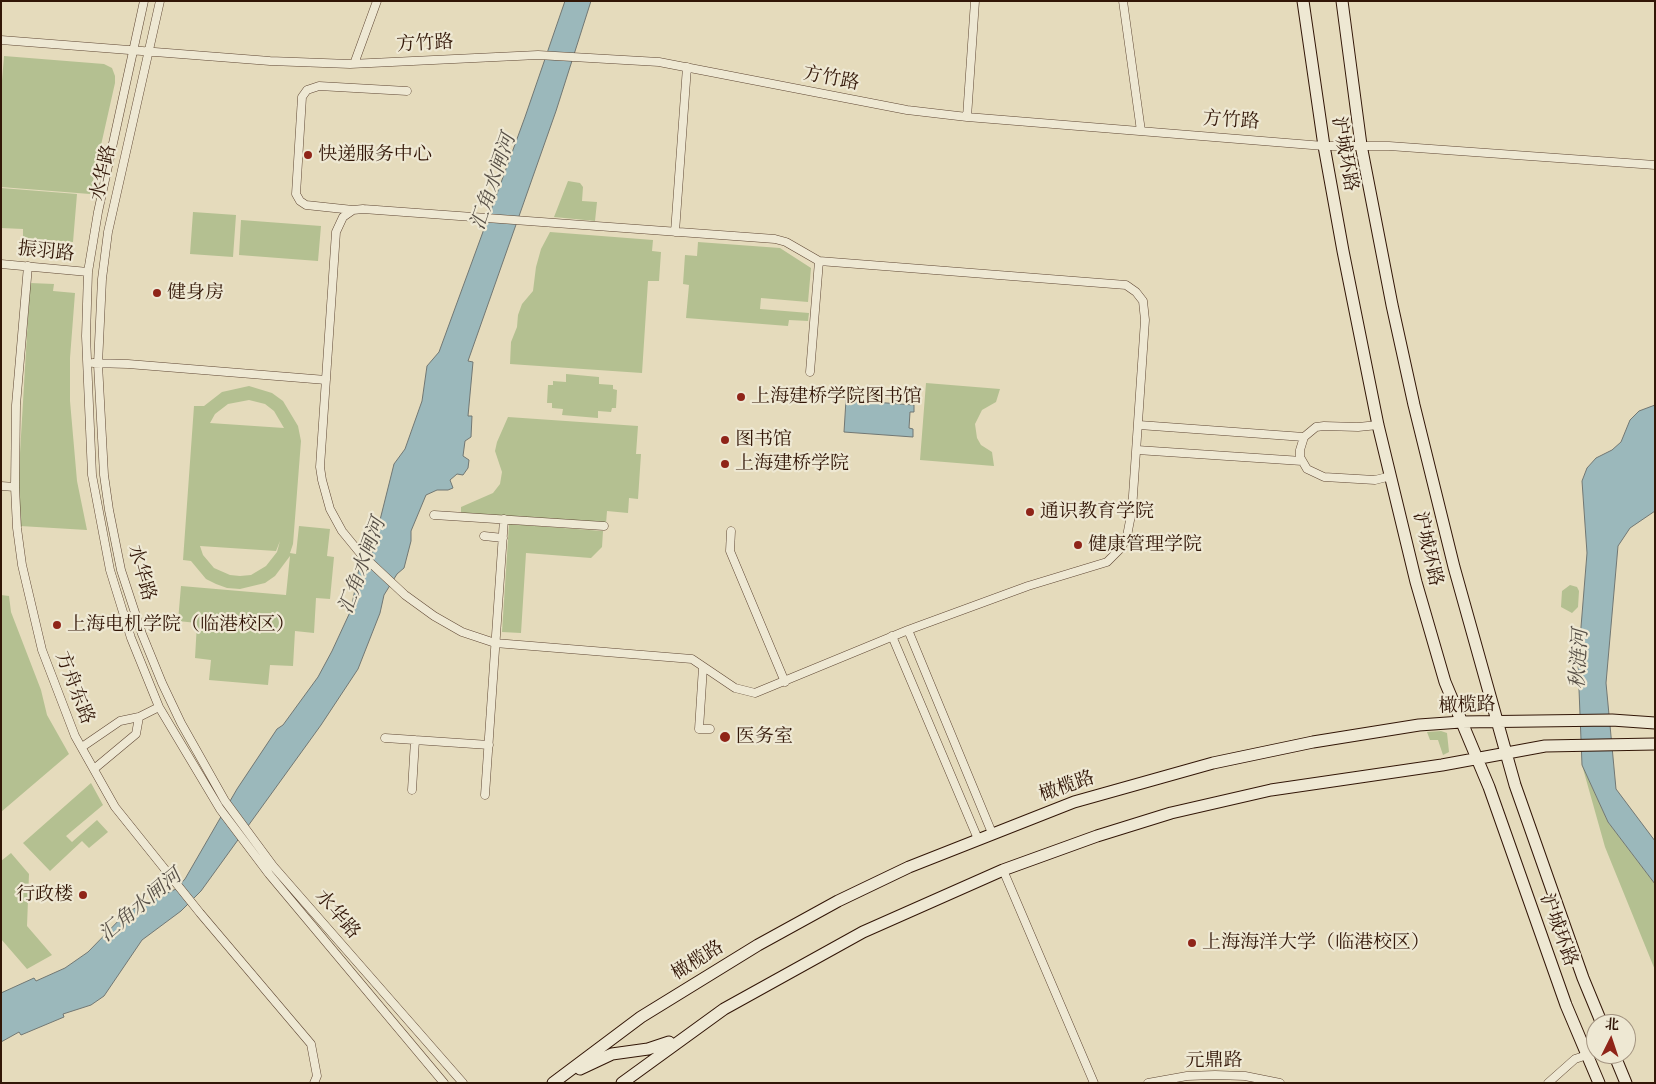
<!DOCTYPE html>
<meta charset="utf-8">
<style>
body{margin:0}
#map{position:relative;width:1656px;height:1084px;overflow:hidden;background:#e5dbbc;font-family:Alegreya,"Noto Serif SC",serif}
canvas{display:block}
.frame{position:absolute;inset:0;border:2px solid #321607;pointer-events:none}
.north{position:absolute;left:1586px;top:1014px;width:50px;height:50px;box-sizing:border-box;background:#eee8d3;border:1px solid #a39481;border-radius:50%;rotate:4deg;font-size:14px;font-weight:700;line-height:20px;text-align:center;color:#321607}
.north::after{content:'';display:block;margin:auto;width:18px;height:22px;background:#8f2418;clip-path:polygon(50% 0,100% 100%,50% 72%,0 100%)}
</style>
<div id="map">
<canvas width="1656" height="1084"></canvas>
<div class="frame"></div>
<div class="north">北</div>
</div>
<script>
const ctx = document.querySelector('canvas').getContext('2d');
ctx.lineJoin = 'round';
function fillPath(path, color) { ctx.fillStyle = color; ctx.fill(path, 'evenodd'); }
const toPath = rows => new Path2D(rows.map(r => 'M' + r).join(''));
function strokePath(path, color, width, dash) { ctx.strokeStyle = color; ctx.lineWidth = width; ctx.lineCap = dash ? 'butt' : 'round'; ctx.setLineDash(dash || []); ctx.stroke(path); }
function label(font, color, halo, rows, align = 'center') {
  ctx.font = font + ' Alegreya,"Noto Serif SC",serif'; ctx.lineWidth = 4.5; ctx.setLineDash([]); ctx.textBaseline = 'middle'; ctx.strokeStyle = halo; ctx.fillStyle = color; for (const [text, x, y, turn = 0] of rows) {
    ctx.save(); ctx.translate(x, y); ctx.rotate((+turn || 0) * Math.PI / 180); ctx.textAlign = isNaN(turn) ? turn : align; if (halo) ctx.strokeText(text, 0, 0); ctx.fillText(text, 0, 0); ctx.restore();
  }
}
const green = toPath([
 [4,56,104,64,112,68,115,76,115,83,90,194,1,187,1,93],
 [568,181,580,183,583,187,582,201,597,202,595,221,554,217],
 [1,188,77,194,73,242,23,238,23,229,1,228],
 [193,212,236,215,233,257,190,254],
 [241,220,321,226,318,261,239,255],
 [550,232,653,240,652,251,661,252,659,281,648,281,642,373,510,364,511,342,517,327,518,315,522,304,533,291,536,267,541,249],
 [698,242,780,248,811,268,808,302,761,298,760,309,809,313,808,321,789,320,788,326,686,318,689,285,683,284,685,255,697,256],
 [30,283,54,284,53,291,75,293,70,358,70,401,77,481,87,530,20,526,18,487],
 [566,374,599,377,599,384,613,385,613,389,617,390,616,408,612,408,611,412,598,411,598,418,562,415,563,409,552,408,552,403,547,403,548,385,553,385,553,381,566,382],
 [926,383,1000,389,996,402,982,410,975,424,977,438,981,445,992,452,994,466,920,460],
 [249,386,272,393,283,401,298,426,301,441,293,544,290,553,296,554,299,526,330,529,327,556,334,557,330,599,316,598,314,633,295,631,293,666,270,665,268,685,209,680,211,660,195,658,197,623,178,621,181,586,286,595,290,556,275,576,265,583,240,589,227,588,216,584,206,579,191,561,183,560,194,406,204,406,222,392],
 [249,400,265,404,274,411,284,428,210,423,215,414,228,404],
 [280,541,277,552,266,566,251,575,240,576,230,575,214,568,203,555,200,546,276,551],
 [508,417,638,426,636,454,641,454,638,499,629,498,628,513,607,511,606,524,461,513,461,507,493,493,500,484,502,472,495,451,497,442],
 [509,524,603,531,602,547,591,558,526,553,521,633,502,632],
 [1570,585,1577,587,1579,591,1578,607,1572,613,1561,607,1562,591],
 [1,595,9,596,11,612,41,690,47,715,69,754,1,812],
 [1441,731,1447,733,1449,752,1443,755,1438,740,1430,740,1427,732],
 [1582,765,1608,822,1655,884,1655,970,1605,847],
 [91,783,103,805,66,836,72,842,97,820,108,832,89,848,82,841,50,871,23,843],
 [11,853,29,874,27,926,52,955,27,969,1,939,1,861]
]);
const water = toPath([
 [565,1,591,1,556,111,468,361,473,362,468,416,472,416,471,437,465,441,463,456,469,460,468,468,463,475,457,474,450,480,453,488,448,490,437,490,426,495,411,531,411,541,404,568,397,574,384,595,380,613,358,669,321,725,201,891,181,911,142,940,104,996,91,1005,63,1014,64,1017,21,1035,19,1032,1,1042,1,993,34,978,36,981,65,968,88,952,127,912,176,889,185,879,237,789,277,729,283,725,318,677,332,651,351,610,359,568,376,548,378,528,394,464,405,449,422,401,427,366,439,352,525,117,565,1],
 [846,400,914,405,914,412,910,412,909,428,913,429,913,437,844,432,846,400],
 [1655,405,1655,511,1630,528,1618,546,1606,683,1616,789,1655,841,1655,884,1608,822,1582,765,1578,664,1587,553,1582,481,1587,468,1596,458,1612,450,1621,442,1630,420,1639,411,1655,405]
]);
const street = toPath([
 [144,1,98,212,88,272,86,336,92,475,110,570,131,638,159,707,220,809,269,874,444,1083],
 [160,1,108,232,102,279,98,364,104,475,109,510,121,570,142,634,162,683,181,723,225,801,273,866,463,1083],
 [1123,1,1141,131],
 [1,40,270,61,350,64,538,55,659,62,907,110,967,117,1324,146,1389,146,1655,165],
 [354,64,377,1],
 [967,117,975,1],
 [363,209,775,239,786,242,819,261,1126,285,1136,292,1143,301,1145,320,1132,510,1127,536,1121,548,1107,562,1028,586,908,630,755,693,735,688,692,659,495,643,462,632,434,616,405,595,360,553,342,531,330,509,322,480,320,467,336,232,343,217,353,210,363,209],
 [353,210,306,205,300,201,296,194,302,97,307,90,319,86,407,91],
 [675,232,687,67],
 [1,264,88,272],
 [28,266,16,405,15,487,17,528,22,565,42,650,75,736,115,807,200,913,311,1044,317,1076,314,1083],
 [93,363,128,364,326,380],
 [810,372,819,261],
 [1139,425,1304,437],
 [1378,425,1358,427,1324,426,1316,427,1304,437,1300,450,1300,457,1307,469,1324,477,1375,480,1391,476],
 [1137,450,1302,461],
 [1,486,15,487],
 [434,515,604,526],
 [731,531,730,551,785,682],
 [484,536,503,538],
 [908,630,992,833],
 [892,636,978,839],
 [703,667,699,729,710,729],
 [385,738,489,745],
 [82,747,120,721,139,717,159,707],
 [94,769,136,734,139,717],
 [412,790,415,740],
 [485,795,504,519],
 [1003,870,1094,1083],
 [1148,1083,1187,1076,1215,1075,1245,1076,1280,1083],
 [1548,1083,1575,1059,1587,1055]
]);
const secondary = toPath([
 [1303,1,1324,146,1343,251,1378,425,1416,582,1445,682,1489,787,1566,1005,1599,1083],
 [1342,1,1361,145,1392,305,1414,405,1454,567,1515,785,1583,978,1602,1024],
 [1614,1054,1626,1083],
 [580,1069,612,1054,648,1049,669,1042],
 [553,1083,641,1017,758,945,838,901,909,867,1074,802,1213,763,1313,742,1419,725,1461,722,1612,720,1655,723],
 [622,1083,724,1009,863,932,1003,870,1097,836,1171,813,1271,790,1442,765,1545,746,1655,744]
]);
const markers = [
 [308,155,5,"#8f2418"],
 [157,293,5,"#8f2418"],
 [741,397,5,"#8f2418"],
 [725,440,5,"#8f2418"],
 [725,464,5,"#8f2418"],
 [1030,512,5,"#8f2418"],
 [1078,545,5,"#8f2418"],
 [57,625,5,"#8f2418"],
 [725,737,6,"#8f2418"],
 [83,895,5,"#8f2418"],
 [1192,943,5,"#8f2418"]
];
const streetNames = [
 ["方竹路",425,44,-3],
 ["方竹路",831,79,11],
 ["方竹路",1231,121,4],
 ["沪城环路",1344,154,80],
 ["水华路",104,173,-77],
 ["振羽路",46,252,6],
 ["沪城环路",1427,549,77],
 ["水华路",141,573,74],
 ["方舟东路",74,688,69],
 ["橄榄路",1467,706,-2],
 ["橄榄路",1067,787,-19],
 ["水华路",337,915,49],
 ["沪城环路",1558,930,70],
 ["橄榄路",698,961,-32],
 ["元鼎路",1214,1061]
];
const poiNames = [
 ["快递服务中心",318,155],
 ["健身房",167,293],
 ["上海建桥学院图书馆",751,397],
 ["图书馆",735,440],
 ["上海建桥学院",735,464],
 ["通识教育学院",1040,512],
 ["健康管理学院",1088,545],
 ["上海电机学院（临港校区）",67,625],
 ["医务室",736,737],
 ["行政楼",73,895,"right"],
 ["上海海洋大学（临港校区）",1202,943]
];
const waterNames = [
 ["汇角水闸河",494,182,-71],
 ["汇角水闸河",363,566,-70],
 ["秋涟河",1580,659,-87],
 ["汇角水闸河",141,906,-40]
];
fillPath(green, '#b4c091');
fillPath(water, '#9bb8bb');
strokePath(water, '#717773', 1);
strokePath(street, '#5f4734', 9);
strokePath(secondary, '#321607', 13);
strokePath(street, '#eee8d3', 8);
strokePath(secondary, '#eee8d3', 11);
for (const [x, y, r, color] of markers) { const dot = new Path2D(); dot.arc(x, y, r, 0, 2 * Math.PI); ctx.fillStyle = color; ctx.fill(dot); strokePath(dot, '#eee8d3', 2); }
label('19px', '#321607', '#eee8d3', streetNames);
label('19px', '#321607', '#eee8d3', poiNames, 'left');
label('italic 20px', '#574f46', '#eee8d3', waterNames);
</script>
